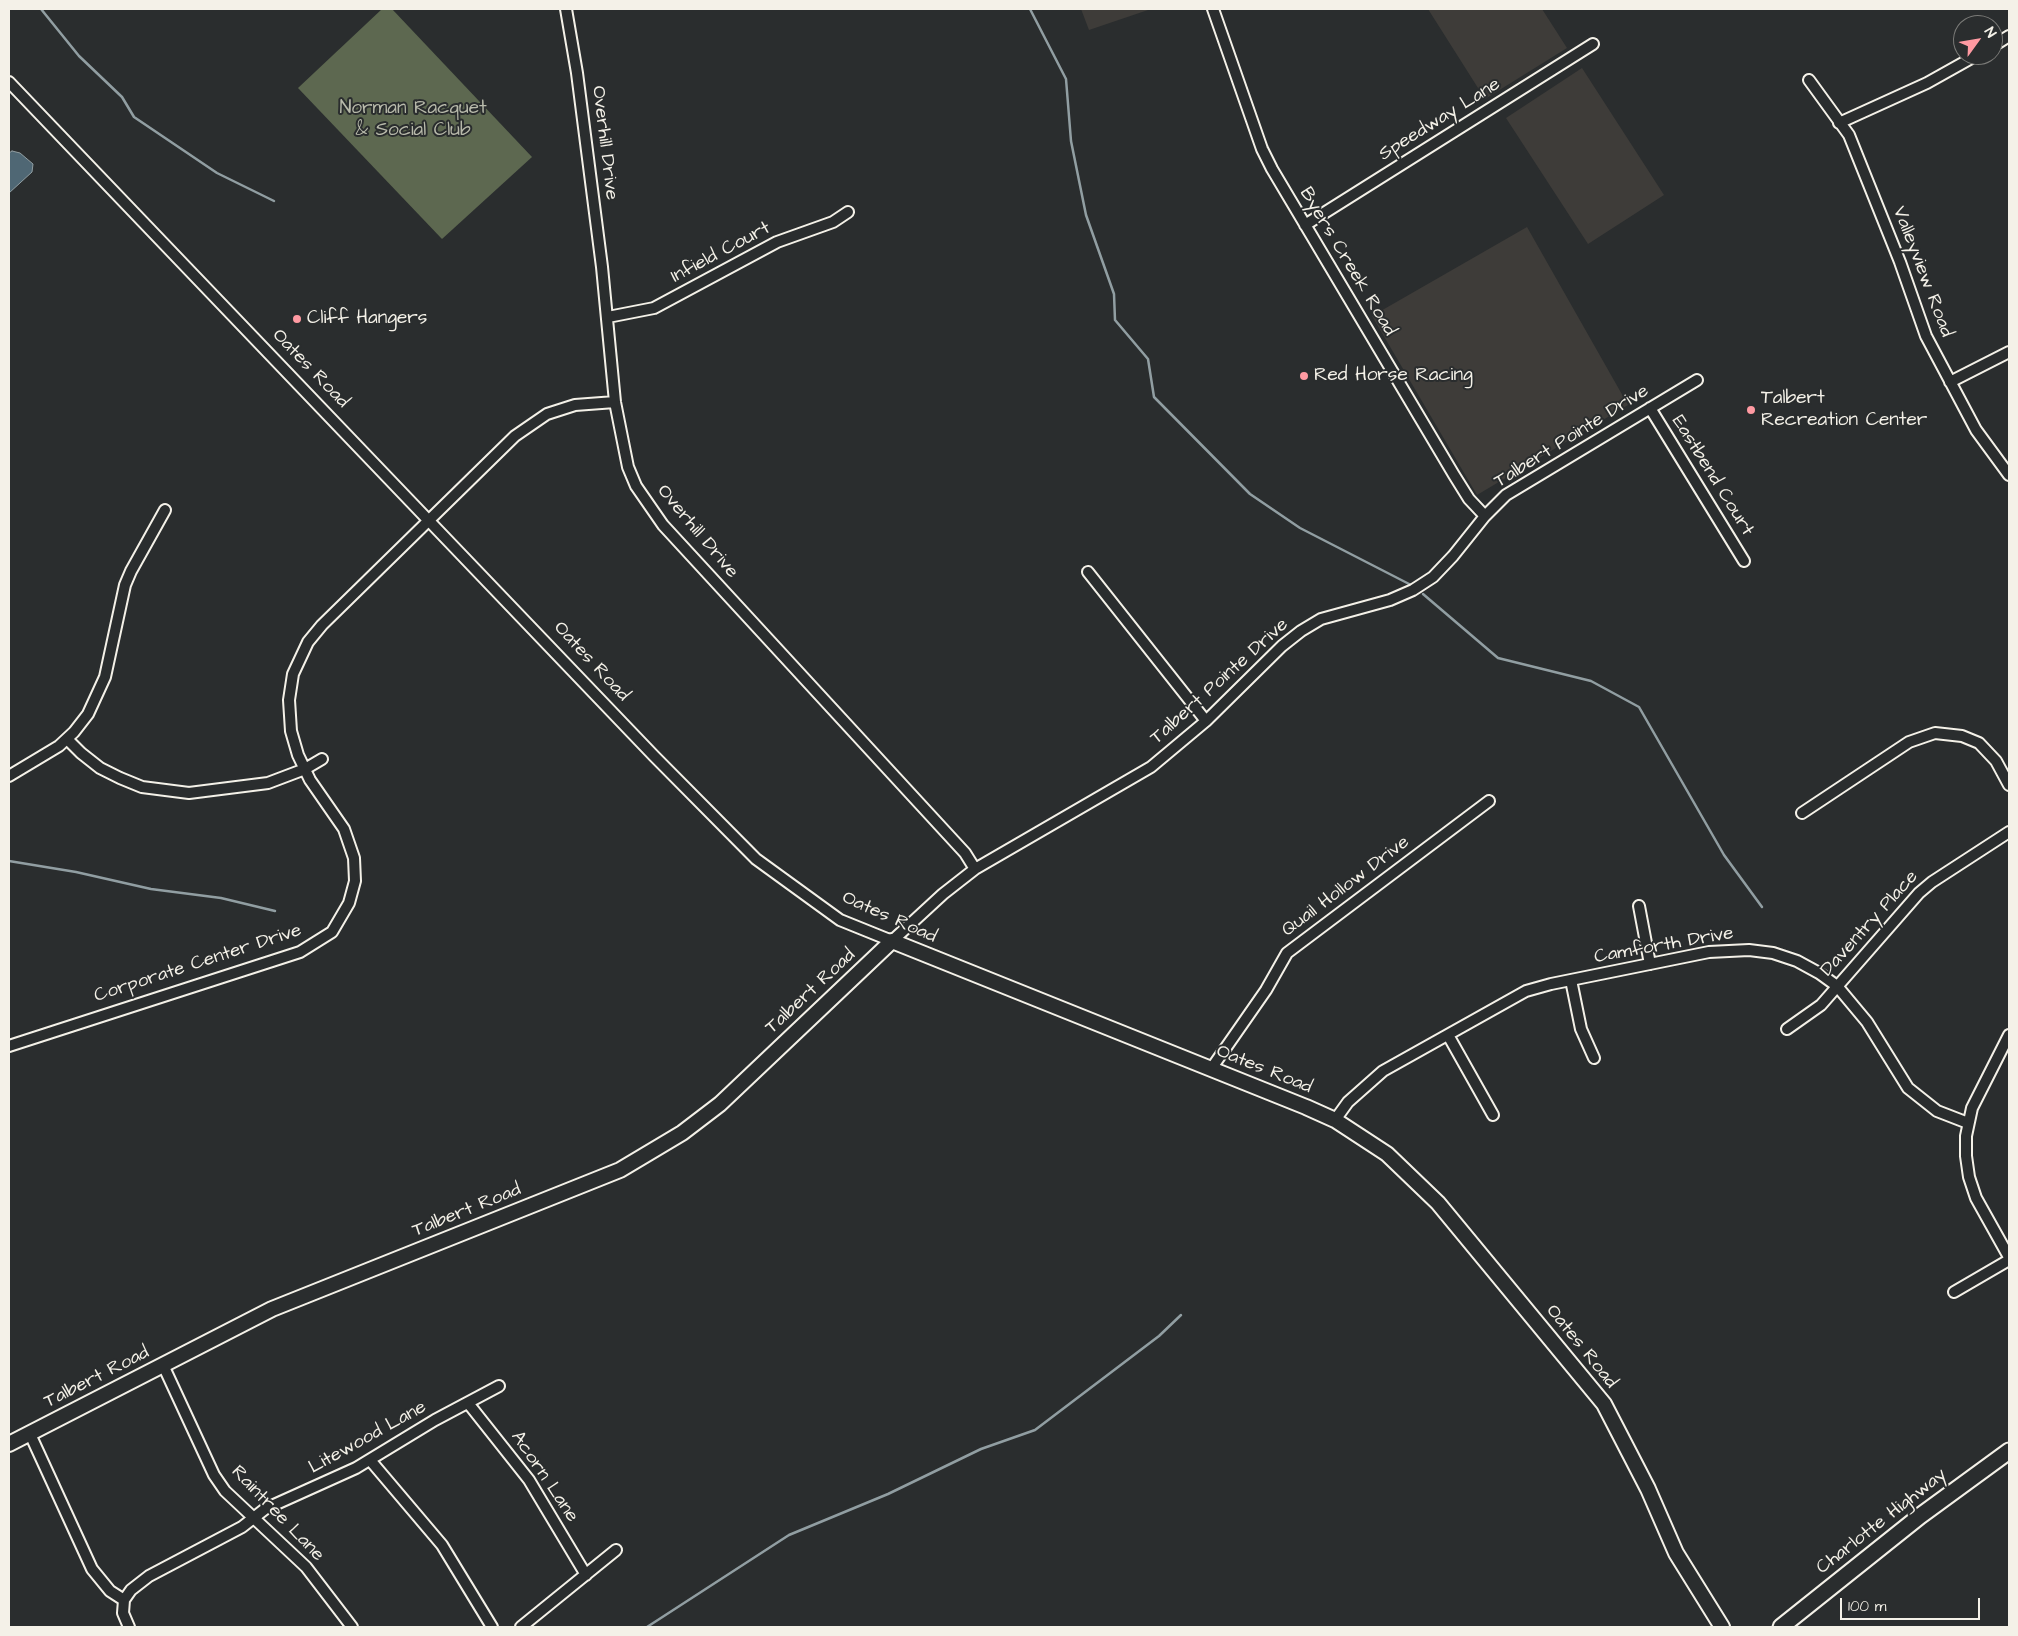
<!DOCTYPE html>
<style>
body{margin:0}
#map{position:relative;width:2018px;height:1636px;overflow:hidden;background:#2a2d2e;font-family:"Architects Daughter",sans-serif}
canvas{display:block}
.frame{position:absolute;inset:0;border:10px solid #f4f1e8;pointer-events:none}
.north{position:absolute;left:1953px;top:15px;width:50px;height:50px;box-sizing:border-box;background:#2a2d2e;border:1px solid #7b7b78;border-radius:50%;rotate:58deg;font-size:14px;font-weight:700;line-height:20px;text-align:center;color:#f4f1e8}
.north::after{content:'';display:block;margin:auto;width:18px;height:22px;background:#ff9aa2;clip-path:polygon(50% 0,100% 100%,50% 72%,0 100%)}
.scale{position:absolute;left:1840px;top:1598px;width:140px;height:22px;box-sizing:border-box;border:2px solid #f4f1e8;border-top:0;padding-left:6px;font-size:15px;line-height:18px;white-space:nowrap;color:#f4f1e8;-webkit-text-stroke:4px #2a2d2e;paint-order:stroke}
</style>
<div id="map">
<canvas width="2018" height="1636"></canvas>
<div class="frame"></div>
<div class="north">N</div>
<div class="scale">100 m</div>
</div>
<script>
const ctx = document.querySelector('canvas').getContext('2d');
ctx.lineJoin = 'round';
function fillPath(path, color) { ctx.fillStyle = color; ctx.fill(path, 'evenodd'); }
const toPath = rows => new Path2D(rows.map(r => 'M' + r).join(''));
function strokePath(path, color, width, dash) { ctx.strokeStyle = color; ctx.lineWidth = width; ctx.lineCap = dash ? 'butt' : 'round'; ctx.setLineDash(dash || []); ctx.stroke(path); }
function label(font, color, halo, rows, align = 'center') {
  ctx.font = font + ' "Architects Daughter",sans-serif'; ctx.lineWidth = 4; ctx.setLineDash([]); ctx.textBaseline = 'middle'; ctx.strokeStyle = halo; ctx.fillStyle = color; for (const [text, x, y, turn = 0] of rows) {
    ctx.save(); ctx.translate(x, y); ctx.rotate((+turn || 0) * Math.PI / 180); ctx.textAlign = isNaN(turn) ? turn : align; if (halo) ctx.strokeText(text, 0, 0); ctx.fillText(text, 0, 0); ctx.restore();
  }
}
const built = toPath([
 [1081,9,1151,9,1089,30],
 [1428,9,1542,9,1567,48,1485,99],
 [1582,68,1664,195,1588,244,1506,118],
 [1527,227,1628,405,1477,495,1372,316]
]);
const green = toPath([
 [382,9,392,9,532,157,442,239,298,88]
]);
const water = toPath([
 [12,151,20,153,33,164,32,172,9,193,9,153,12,151]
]);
const stream = toPath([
 [41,9,79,56,122,97,134,117,217,173,274,201],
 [1030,9,1066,79,1071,141,1086,215,1114,294,1115,320,1148,359,1154,397,1250,494,1300,528,1413,586],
 [1423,594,1498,658,1591,681,1639,707,1724,855,1762,907],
 [9,861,76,872,151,889,221,898,275,911],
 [647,1627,789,1535,888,1494,981,1449,1035,1430,1159,1336,1181,1315]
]);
const street = toPath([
 [566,9,577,73,602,267,615,402,628,467,636,486,663,525,965,853,975,869],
 [1213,9,1262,149,1272,169,1454,475,1469,499,1485,516],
 [1993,46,2009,36],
 [1809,80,1849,135,1900,262,1926,336,1976,430,2009,475],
 [9,82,654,756,756,859,840,920,892,941,943,894,975,869,1151,767,1206,721,1282,646,1301,631,1321,619,1390,600,1413,590,1433,577,1453,556,1485,516,1506,495,1697,380],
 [1839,123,1927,83,1977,55],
 [1305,225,1593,44],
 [608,317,654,308,777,242,833,222,848,212],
 [1950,382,2009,352],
 [1650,408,1744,561],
 [1088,572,1206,721],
 [67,739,81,753,100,768,120,778,142,787,189,793,268,783,305,769,322,759],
 [9,776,59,746,74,732,88,714,105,677,125,585,131,571,165,510],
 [1802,813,1909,742,1935,733,1962,736,1979,743,1996,761,2009,785],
 [1639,906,1650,964],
 [1571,980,1581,1029,1594,1058],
 [1787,1029,1821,1005,1919,893,1932,882,2009,832],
 [1448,1035,1493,1115],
 [2009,1035,1972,1108,1966,1136,1966,1156,1969,1177,1976,1198,2009,1257],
 [9,1046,300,952,332,932,349,903,355,881,354,858,344,829,310,780,298,755,291,731,289,700,293,674,308,642,322,625,515,436,547,414,575,405,615,402],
 [1211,1069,1266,990,1287,953,1489,801],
 [1335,1120,1348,1102,1383,1071,1526,991,1551,984,1709,952,1749,950,1773,953,1797,961,1819,973,1837,986,1867,1022,1908,1088,1937,1111,1968,1123],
 [1954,1292,2009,1260],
 [163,1365,214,1475,225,1491,306,1567,352,1627],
 [468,1403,529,1480,586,1575],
 [30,1434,92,1569,110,1591,124,1600,123,1613,129,1627],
 [370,1460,442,1545,492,1627],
 [124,1600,131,1590,149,1576,242,1527,265,1509,356,1468,435,1420,499,1386],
 [521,1627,616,1550]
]);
const secondary = toPath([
 [9,1444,272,1309,620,1170,682,1133,720,1104,892,941,1306,1107,1335,1120,1387,1154,1438,1203,1604,1404,1648,1489,1676,1553,1722,1627]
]);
const primary = toPath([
 [1781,1627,1920,1516,2009,1451]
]);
const markers = [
 [297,319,5,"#ff9aa2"],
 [1304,376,5,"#ff9aa2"],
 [1751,410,5,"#ff9aa2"]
];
const parkNames = [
 ["Norman Racquet",413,109],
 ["& Social Club",413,131]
];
const streetNames = [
 ["Speedway Lane",1440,120,-32],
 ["Overhill Drive",604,143,83],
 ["Infield Court",721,253,-28],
 ["Byers Creek Road",1347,262,59],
 ["Valleyview Road",1922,272,69],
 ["Oates Road",310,369,46],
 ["Talbert Pointe Drive",1572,437,-32],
 ["Eastbend Court",1712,476,58],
 ["Overhill Drive",697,532,50],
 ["Oates Road",591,662,47],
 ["Talbert Pointe Drive",1220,682,-42],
 ["Quail Hollow Drive",1346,887,-37],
 ["Oates Road",889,918,24],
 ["Daventry Place",1870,924,-48],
 ["Camforth Drive",1664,946,-10],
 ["Corporate Center Drive",198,964,-18],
 ["Talbert Road",811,992,-43],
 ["Oates Road",1264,1070,22],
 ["Talbert Road",467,1211,-22],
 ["Oates Road",1581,1347,51],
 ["Talbert Road",97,1378,-27],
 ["Litewood Lane",368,1438,-29],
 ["Acorn Lane",544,1477,56],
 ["Raintree Lane",277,1514,46],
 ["Charlotte Highway",1882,1522,-38]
];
const poiNames = [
 ["Cliff Hangers",307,319],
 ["Red Horse Racing",1314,376],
 ["Talbert",1761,399],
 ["Recreation Center",1761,421]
];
fillPath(built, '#3e3c39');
fillPath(green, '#5d6850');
fillPath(water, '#4f6774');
strokePath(water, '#919ea2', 1);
strokePath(stream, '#919ea2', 2.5);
strokePath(street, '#f4f1e8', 14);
strokePath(secondary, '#f4f1e8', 18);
strokePath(primary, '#f4f1e8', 19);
strokePath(street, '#2a2d2e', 10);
strokePath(secondary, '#2a2d2e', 14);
strokePath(primary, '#2a2d2e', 15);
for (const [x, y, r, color] of markers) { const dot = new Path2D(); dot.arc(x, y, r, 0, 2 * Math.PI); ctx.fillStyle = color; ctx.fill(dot); strokePath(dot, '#2a2d2e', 2); }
label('19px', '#b8baab', '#2a2d2e', parkNames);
label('19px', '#f4f1e8', '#2a2d2e', streetNames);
label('19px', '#f4f1e8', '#2a2d2e', poiNames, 'left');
</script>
